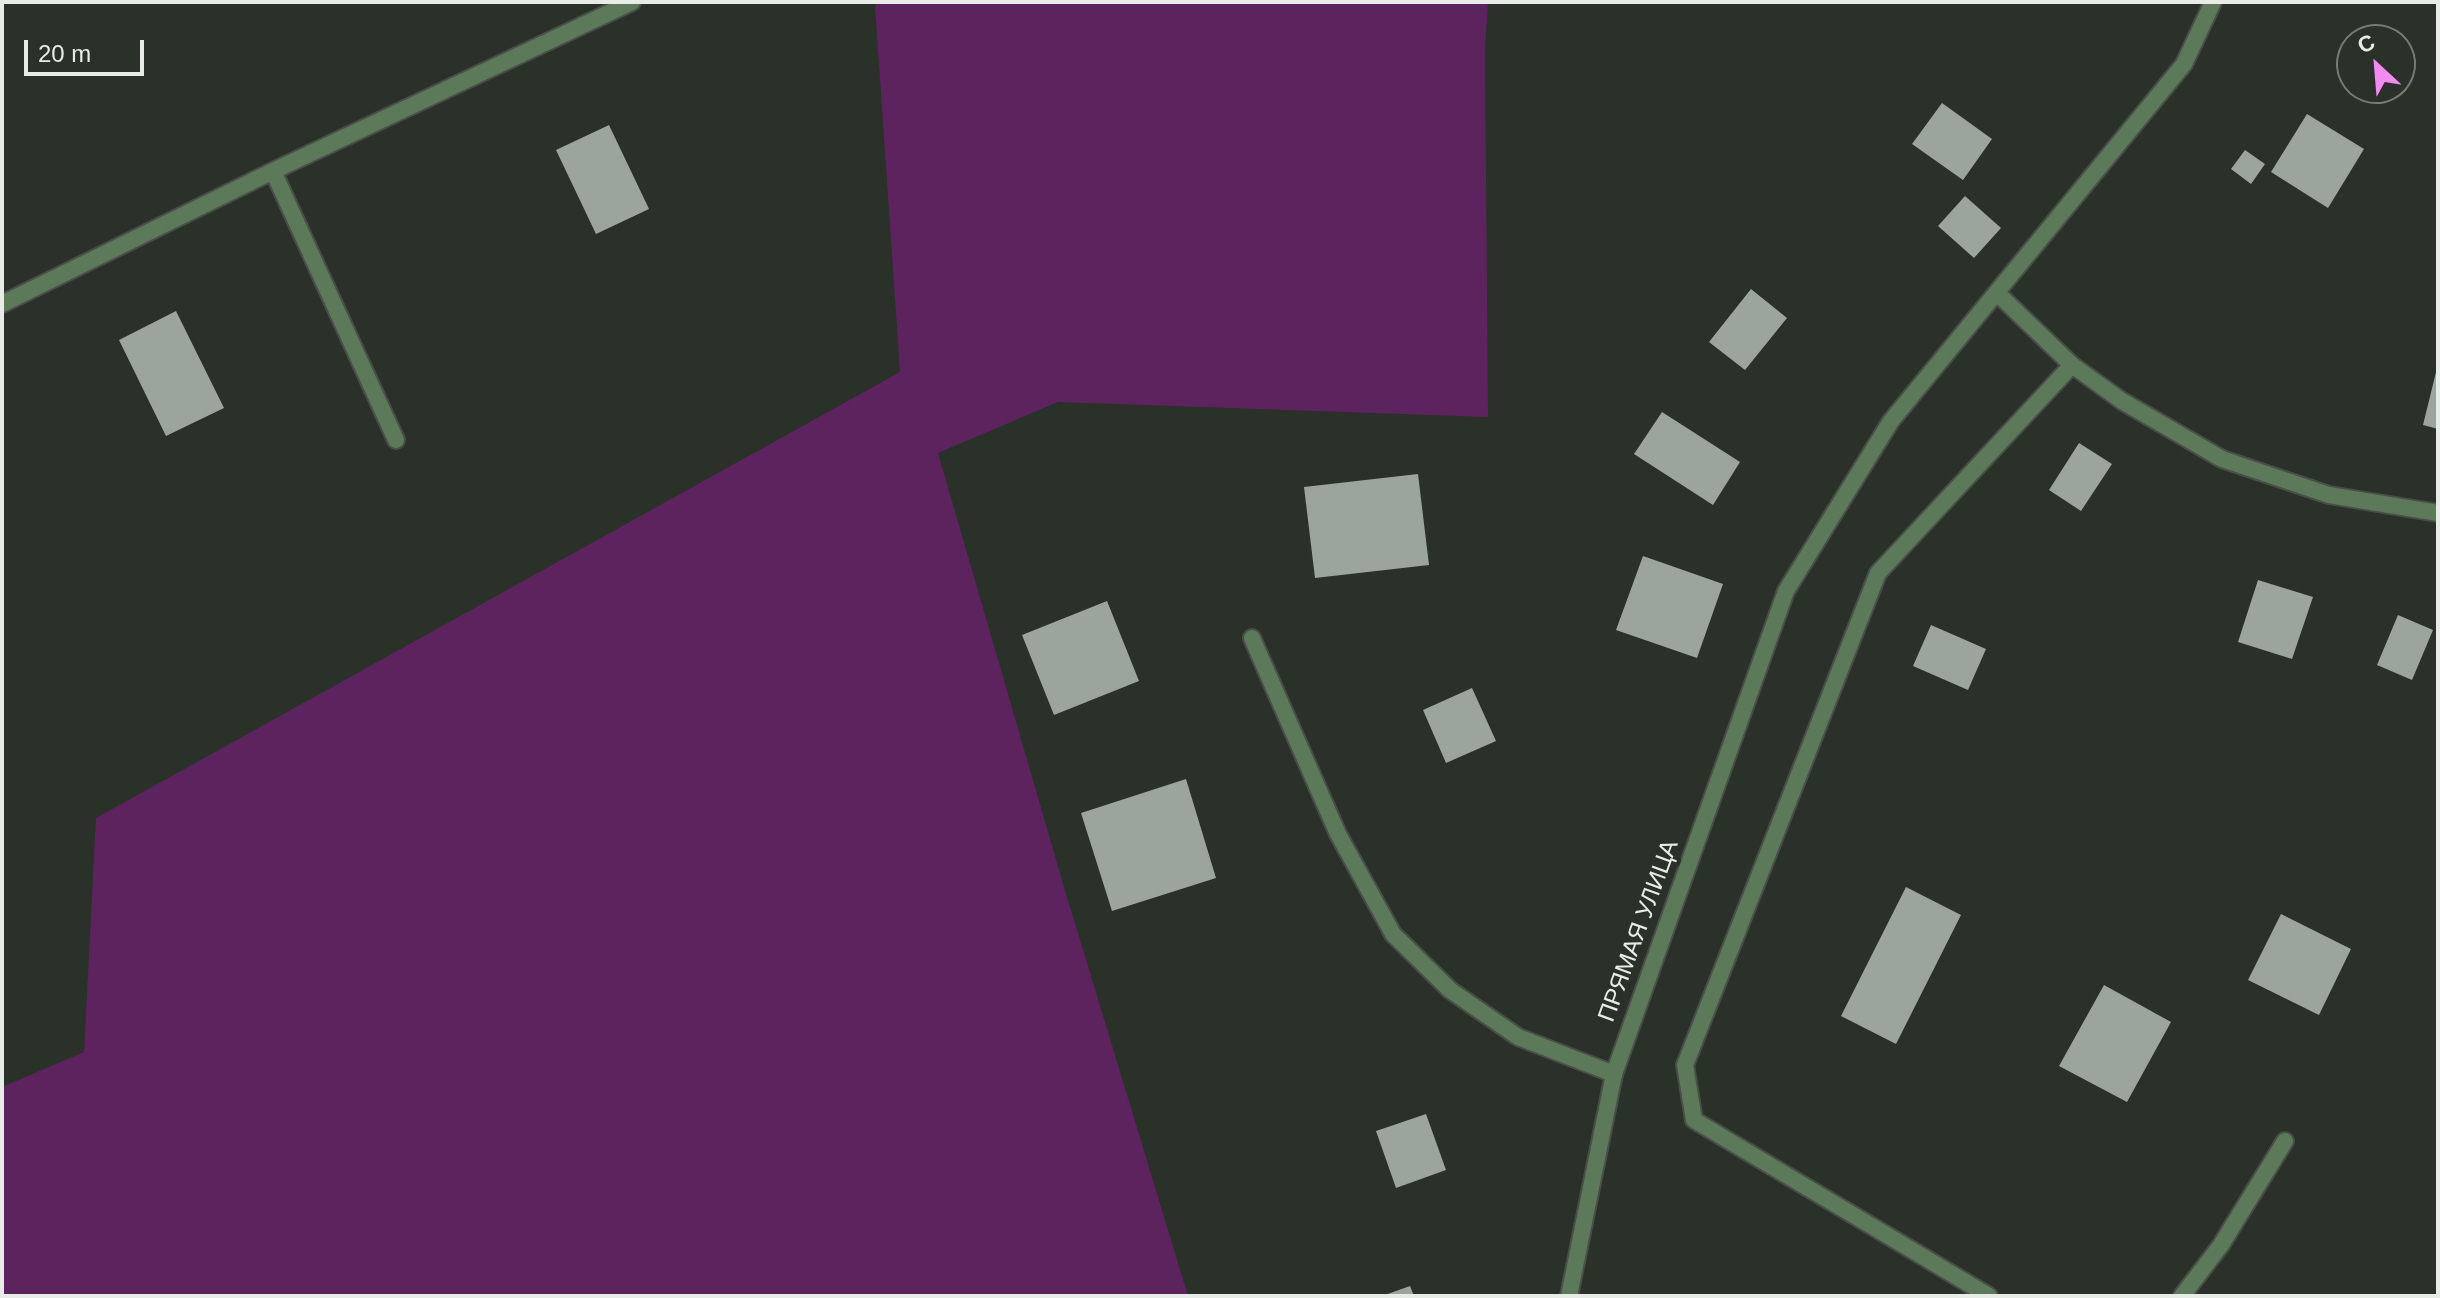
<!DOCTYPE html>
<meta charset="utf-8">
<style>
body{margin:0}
#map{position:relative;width:2440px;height:1298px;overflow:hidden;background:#293129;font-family:Arial,sans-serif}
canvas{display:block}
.frame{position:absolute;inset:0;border:4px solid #e7ece7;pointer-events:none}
.north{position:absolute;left:2336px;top:24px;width:80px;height:80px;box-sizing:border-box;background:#293129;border:2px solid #757c75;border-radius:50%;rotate:334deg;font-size:22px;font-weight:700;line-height:32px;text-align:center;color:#e7ece7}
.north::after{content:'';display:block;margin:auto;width:28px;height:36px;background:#f28af2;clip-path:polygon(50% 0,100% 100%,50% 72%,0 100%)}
.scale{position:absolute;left:24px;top:40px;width:120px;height:36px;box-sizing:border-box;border:4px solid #e7ece7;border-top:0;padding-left:10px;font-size:24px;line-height:28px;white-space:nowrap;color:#e7ece7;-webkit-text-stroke:6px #293129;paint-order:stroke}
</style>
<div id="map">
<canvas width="2440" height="1298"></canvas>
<div class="frame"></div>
<div class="north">С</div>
<div class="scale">20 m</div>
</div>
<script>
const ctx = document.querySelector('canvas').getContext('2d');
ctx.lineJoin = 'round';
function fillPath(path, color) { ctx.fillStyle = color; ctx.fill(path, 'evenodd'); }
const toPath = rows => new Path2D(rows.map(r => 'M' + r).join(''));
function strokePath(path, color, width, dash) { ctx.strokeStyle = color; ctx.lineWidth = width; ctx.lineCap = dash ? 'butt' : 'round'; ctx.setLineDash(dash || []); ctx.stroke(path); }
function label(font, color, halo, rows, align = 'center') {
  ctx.font = font + ' Arial,sans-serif'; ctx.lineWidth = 8; ctx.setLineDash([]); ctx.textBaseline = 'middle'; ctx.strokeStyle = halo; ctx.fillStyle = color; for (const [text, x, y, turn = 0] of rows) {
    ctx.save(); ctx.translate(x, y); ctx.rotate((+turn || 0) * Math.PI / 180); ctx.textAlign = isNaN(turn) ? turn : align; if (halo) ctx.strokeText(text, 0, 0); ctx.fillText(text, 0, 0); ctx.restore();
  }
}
const green = toPath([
 [878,2,1488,2,1485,51,1488,417,1058,402,938,453,1064,887,1188,1296,2,1296,2,1087,84,1052,96,818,900,372,875,6]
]);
const building = toPath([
 [1942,103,1992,139,1963,180,1912,144],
 [2307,114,2364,149,2328,208,2271,172],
 [609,125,649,209,596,234,556,150],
 [2245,150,2265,164,2251,184,2231,169],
 [1965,196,2001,228,1974,258,1938,226],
 [1751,289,1787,318,1745,370,1709,342],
 [176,311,224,408,166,436,119,340],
 [2437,368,2438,368,2438,429,2423,425],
 [1662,412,1740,462,1713,505,1634,454],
 [2079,443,2112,464,2081,511,2049,490],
 [1418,474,1429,565,1315,578,1304,487],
 [1643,556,1723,584,1697,658,1616,630],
 [2258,580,2313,597,2292,659,2238,642],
 [1107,601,1139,681,1054,715,1022,635],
 [2398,615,2433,630,2412,680,2377,665],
 [1931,625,1986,649,1968,690,1913,666],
 [1472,688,1496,741,1446,763,1423,710],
 [1186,779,1216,878,1112,911,1081,813],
 [1906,887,1961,915,1896,1044,1841,1016],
 [2281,914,2351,949,2319,1015,2248,980],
 [2104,985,2171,1022,2127,1102,2059,1066],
 [1426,1114,1446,1170,1396,1188,1376,1131],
 [1410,1286,1414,1296,1382,1296]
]);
const lane = toPath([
 [273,171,396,440],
 [2,304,273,171,632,2],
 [1252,638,1338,834,1393,934,1450,990,1518,1037,1614,1074],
 [1989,1296,1694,1120,1685,1065,1878,573,2072,365],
 [2182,1296,2221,1245,2285,1141]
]);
const street = toPath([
 [1997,293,2072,365,2122,401,2222,459,2329,495,2438,513],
 [1569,1296,1614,1074,1786,591,1891,421,2184,64,2213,2]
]);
const streetNames = [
 ["ПРЯМАЯ УЛИЦА",1639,931,-70]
];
fillPath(green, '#5d235e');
fillPath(building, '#9ca59b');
strokePath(lane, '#474f47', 20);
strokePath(street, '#474f47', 20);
strokePath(lane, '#5c7959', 16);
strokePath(street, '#5c7959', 16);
label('24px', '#e7ece7', '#293129', streetNames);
</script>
